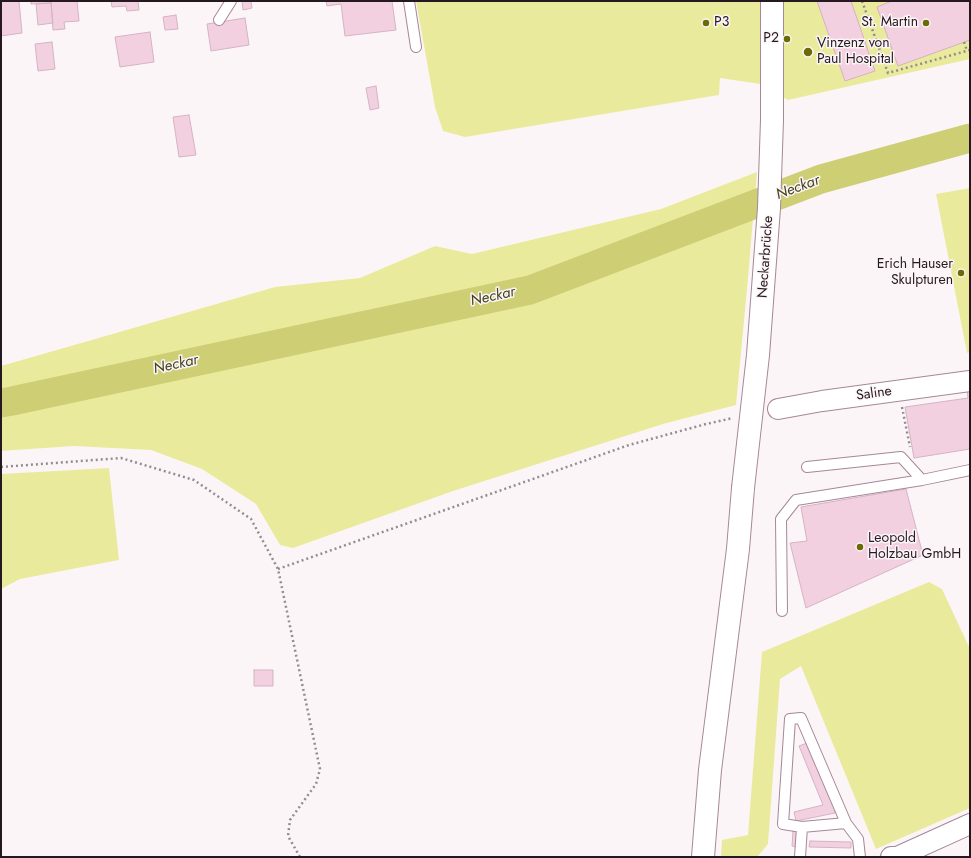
<!DOCTYPE html>
<meta charset="utf-8">
<style>
body{margin:0}
#map{position:relative;width:971px;height:858px;overflow:hidden;background:#fcf5f8;font-family:Jost,sans-serif}
canvas{display:block}
.frame{position:absolute;inset:0;border:2px solid #25191f;pointer-events:none}
</style>
<div id="map">
<canvas width="971" height="858"></canvas>
<div class="frame"></div>
</div>
<script>
const ctx = document.querySelector('canvas').getContext('2d');
ctx.lineJoin = 'round';
function fillPath(path, color) { ctx.fillStyle = color; ctx.fill(path, 'evenodd'); }
const toPath = rows => new Path2D(rows.map(r => 'M' + r).join(''));
function strokePath(path, color, width, dash) { ctx.strokeStyle = color; ctx.lineWidth = width; ctx.lineCap = dash ? 'butt' : 'round'; ctx.setLineDash(dash || []); ctx.stroke(path); }
function label(font, color, halo, rows, align = 'center') {
  ctx.font = font + ' Jost,sans-serif'; ctx.lineWidth = 3; ctx.setLineDash([]); ctx.textBaseline = 'middle'; ctx.strokeStyle = halo; ctx.fillStyle = color; for (const [text, x, y, turn = 0] of rows) {
    ctx.save(); ctx.translate(x, y); ctx.rotate((+turn || 0) * Math.PI / 180); ctx.textAlign = isNaN(turn) ? turn : align; if (halo) ctx.strokeText(text, 0, 0); ctx.fillText(text, 0, 0); ctx.restore();
  }
}
const green = toPath([
 [416,1,970,1,970,59,788,100,760,84,720,78,719,95,465,137,443,131,435,107],
 [757,172,747,289,736,405,663,424,453,491,293,548,280,545,256,504,202,469,151,450,74,446,1,451,1,366,116,333,275,287,360,278,435,246,472,254,661,209],
 [970,188,970,352,967,353,936,194],
 [109,468,119,560,20,579,1,589,1,474],
 [929,582,942,589,970,649,970,808,876,849,801,666,780,679,768,844,758,856,758,857,721,857,722,840,748,835,762,652]
]);
const river = toPath([
 [1,403,12,401,530,290,821,179,970,138]
]);
const building = toPath([
 [1,1,19,1,22,33,1,36,1,1],
 [31,1,51,1,51,3,31,4,31,1],
 [51,1,77,1,79,21,64,22,65,29,53,30,51,1],
 [111,1,138,1,139,10,127,11,126,6,112,7,111,1],
 [242,1,251,1,252,8,243,10,242,1],
 [326,1,392,1,396,30,345,36,341,4,327,6,326,1],
 [817,1,851,1,875,71,845,81,817,1],
 [892,1,970,1,970,40,898,66,877,7,892,1],
 [51,3,53,23,38,25,36,4,51,3],
 [176,15,178,29,165,30,163,17,176,15],
 [245,18,249,45,211,51,207,24,245,18],
 [150,32,154,62,120,67,115,37,150,32],
 [52,42,55,69,38,71,35,44,52,42],
 [376,86,379,108,370,110,366,88,376,86],
 [189,115,196,155,179,157,173,117,189,115],
 [970,388,970,449,914,458,905,407,968,398,967,389,970,388],
 [906,489,923,555,806,608,790,543,807,541,801,507,906,489],
 [254,670,273,670,273,686,254,686,254,670],
 [807,743,834,807,835,813,796,821,794,812,823,805,799,746,807,743],
 [793,831,797,831,796,847,792,846,793,831],
 [810,841,851,842,851,848,809,847,810,841]
]);
const path = toPath([
 [862,1,888,73,970,50],
 [964,42,967,51],
 [902,407,910,447],
 [1,467,121,458,194,480,251,519,278,569,320,769,316,784,290,820,288,836,300,857],
 [278,569,629,445,706,424,733,418]
]);
const lane = toPath([
 [409,1,416,47],
 [219,20,231,1],
 [807,467,901,457,922,480,970,470],
 [782,611,781,519,796,500,922,480],
 [802,827,846,823],
 [800,857,802,827,783,824,790,719,801,718,846,823,858,839,860,857]
]);
const street = toPath([
 [778,409,822,401,970,381],
 [891,857,897,857,970,824]
]);
const primary = toPath([
 [703,857,710,770,738,549,743,488]
]);
const primaryBridge = toPath([
 [743,488,758,355,769,208,772,120,772,1]
]);
const markers = [
 [706,23,4,"#6c6a07"],
 [926,23,4,"#6c6a07"],
 [787,39,4,"#6c6a07"],
 [808,52,5,"#6c6a07"],
 [961,273,4,"#6c6a07"],
 [860,547,4,"#6c6a07"]
];
const poiNames = [
 ["P3",714,23],
 ["St. Martin",918,23,"right"],
 ["P2",779,39,"right"],
 ["Vinzenz von",817,44],
 ["Paul Hospital",817,60],
 ["Erich Hauser",953,265,"right"],
 ["Skulpturen",953,281,"right"],
 ["Leopold",868,539],
 ["Holzbau GmbH",868,555]
];
const streetNames = [
 ["Neckarbrücke",766,257,-86],
 ["Saline",874,394,-8]
];
const waterNames = [
 ["Neckar",798,188,-20],
 ["Neckar",493,297,-12],
 ["Neckar",176,365,-12]
];
fillPath(green, '#eaea9d');
strokePath(river, '#cece75', 29);
fillPath(building, '#f2d0e0');
strokePath(building, '#d4b3c3', 1);
strokePath(lane, '#a68797', 12);
strokePath(street, '#a68797', 22);
strokePath(primary, '#a68797', 24);
strokePath(path, '#958c90', 2.5, [2, 3]);
strokePath(lane, '#fff', 10);
strokePath(street, '#fff', 20);
strokePath(primary, '#fff', 22);
strokePath(primaryBridge, '#a68797', 24, []);
strokePath(primaryBridge, '#fff', 22);
for (const [x, y, r, color] of markers) { const dot = new Path2D(); dot.arc(x, y, r, 0, 2 * Math.PI); ctx.fillStyle = color; ctx.fill(dot); strokePath(dot, '#fcf5f8', 1.5); }
label('14px', '#25191f', '#fcf5f8', poiNames, 'left');
label('14px', '#25191f', '#fcf5f8', streetNames);
label('italic 15px', '#44431d', '#fcf5f8', waterNames);
</script>
